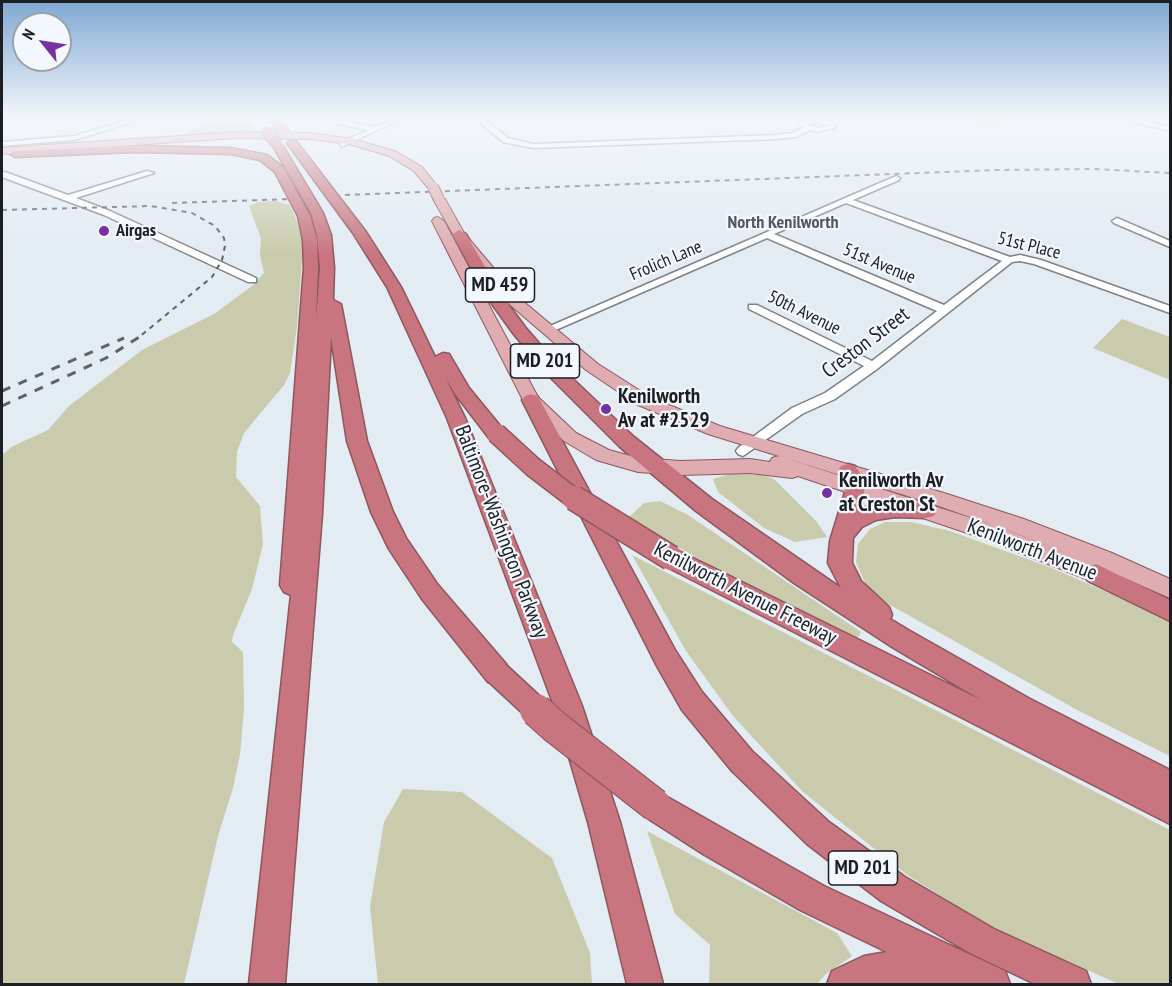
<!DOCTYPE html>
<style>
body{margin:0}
#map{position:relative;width:1172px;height:986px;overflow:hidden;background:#e3ebf3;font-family:"PT Sans Narrow",sans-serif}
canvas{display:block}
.frame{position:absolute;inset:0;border:3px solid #1c1e21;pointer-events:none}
.north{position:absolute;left:12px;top:12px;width:60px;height:60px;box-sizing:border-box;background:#f2f8fe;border:2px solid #9ca1a6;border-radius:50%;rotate:300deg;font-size:16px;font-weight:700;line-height:24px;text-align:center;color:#1c1e21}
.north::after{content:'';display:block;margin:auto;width:21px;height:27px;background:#7531a4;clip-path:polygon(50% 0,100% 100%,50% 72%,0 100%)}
</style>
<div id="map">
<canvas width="1172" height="986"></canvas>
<div class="frame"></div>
<div class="north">N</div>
</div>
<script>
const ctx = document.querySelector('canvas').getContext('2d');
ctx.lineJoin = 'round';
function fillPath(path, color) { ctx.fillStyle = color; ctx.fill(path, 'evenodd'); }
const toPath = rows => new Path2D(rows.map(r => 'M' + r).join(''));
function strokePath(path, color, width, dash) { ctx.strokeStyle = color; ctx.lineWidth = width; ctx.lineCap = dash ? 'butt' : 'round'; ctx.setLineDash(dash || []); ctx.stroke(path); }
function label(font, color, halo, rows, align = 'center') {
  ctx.font = font + ' "PT Sans Narrow",sans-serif'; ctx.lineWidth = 4.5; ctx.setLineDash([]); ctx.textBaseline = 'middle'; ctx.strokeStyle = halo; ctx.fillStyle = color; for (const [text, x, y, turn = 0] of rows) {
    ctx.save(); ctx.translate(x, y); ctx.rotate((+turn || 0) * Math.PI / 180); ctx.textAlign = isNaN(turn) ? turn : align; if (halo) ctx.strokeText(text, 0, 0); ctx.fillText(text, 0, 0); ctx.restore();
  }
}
const green = toPath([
 [214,117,246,117,257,132,186,135,188,130,212,123,215,119],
 [954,117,1017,117,995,128],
 [275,201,290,205,298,224,303,245,297,327,290,373,284,385,244,433,237,452,236,477,260,506,263,544,252,589,233,635,232,642,243,652,244,709,240,754,233,788,218,836,184,984,2,984,2,455,13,446,48,430,69,406,142,350,214,314,252,286,264,273,260,255,261,239,249,206,258,202],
 [1122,319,1170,337,1170,380,1093,348],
 [730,474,763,475,774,479,817,522,827,537,795,542,764,528,718,492,713,479],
 [660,501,688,515,861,632,857,639,770,598,627,519,644,503],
 [885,522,911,522,950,531,1052,568,1170,620,1170,756,1079,711,876,597,866,585,856,562,858,544,870,529],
 [632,555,1170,830,1170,984,1119,984,995,930,906,874,803,792,733,716,686,651],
 [403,789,462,792,552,858,590,953,592,984,378,984,370,907,384,822],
 [647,831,837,933,852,956,826,974,817,984,709,984,710,945,675,914]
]);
const minor = toPath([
 [138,117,150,117,74,140,2,146,2,142,74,136,138,117],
 [328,117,375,127,401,117,412,117,388,125,342,147,339,143,368,130,335,123,328,117],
 [473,117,481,117,508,138,533,144,777,135,792,133,804,127,799,124,805,120,820,118,833,123,836,127,817,132,810,130,797,137,777,139,533,148,503,142,473,117],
 [819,122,828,126,818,128,807,124,819,122],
 [1113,117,1127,117,1170,127,1170,131,1113,117],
 [147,171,154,173,76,198,110,211,256,278,256,282,248,282,104,215,2,177,2,172,5,172,68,195,147,171],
 [896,176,900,178,899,180,853,200,1010,257,1020,255,1041,260,1170,306,1170,313,1034,264,1020,261,1012,262,877,369,835,399,802,414,743,456,738,454,736,451,738,448,792,408,825,393,864,366,749,309,749,305,757,305,872,361,937,311,767,238,551,332,547,333,541,330,896,176],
 [846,203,1002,261,944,305,774,234,846,203],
 [1117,218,1170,241,1170,247,1114,223,1112,221,1117,218]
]);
const major = toPath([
 [236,132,311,133,353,139,397,152,422,167,438,187,437,189,429,189,414,171,389,156,349,144,311,139,236,138,2,154,2,148,236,132],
 [439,196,445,199,464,233,518,297,598,364,650,397,720,426,944,493,1024,519,1112,553,1170,579,1170,598,1120,576,1122,580,1119,586,1111,589,985,539,798,476,792,478,750,473,680,475,638,472,596,460,564,441,525,404,432,221,434,218,438,217,444,221,538,397,576,433,609,450,638,458,680,461,750,459,770,462,772,458,779,456,999,527,1089,562,1010,531,930,503,708,434,638,405,586,370,508,303,453,234,433,199,439,196]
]);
const highway = toPath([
 [268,117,278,117,289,132,288,134,280,134,268,117],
 [292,140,296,141,366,232,401,287,435,357,443,353,449,354,469,388,506,433,503,438,496,439,489,438,456,395,446,379,465,418,582,706,620,822,663,984,627,984,588,822,554,706,447,418,387,287,353,233,287,143,292,140],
 [278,143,283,146,323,213,331,235,334,268,333,300,341,304,367,441,393,512,406,538,438,585,506,664,510,673,506,682,497,685,488,682,422,599,389,549,371,512,347,441,331,337,322,514,285,984,249,984,291,595,284,592,280,585,304,267,303,240,298,216,275,172,260,160,231,154,135,152,15,157,10,154,15,151,135,146,231,148,267,155,284,168,310,216,317,240,318,267,316,322,320,268,317,235,311,213,273,146,278,143],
 [459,230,466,234,502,296,525,327,556,363,634,437,712,499,841,588,828,563,830,541,846,489,846,482,838,471,841,466,848,464,855,466,866,481,861,508,895,501,934,504,937,510,934,516,926,518,895,517,876,520,862,527,853,538,852,563,861,581,889,607,892,615,890,619,910,631,1030,699,1170,770,1170,824,663,565,660,558,663,551,671,549,679,551,981,700,892,647,794,583,696,511,620,447,544,371,513,333,487,297,452,234,459,230],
 [531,394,537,396,540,400,675,650,702,692,752,751,829,822,905,877,994,929,1086,971,1091,984,1035,984,970,953,881,901,807,844,732,771,682,710,657,666,522,400,525,396,531,394],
 [1096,564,1170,600,1170,621,1088,581,1084,574,1088,567,1096,564],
 [655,790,824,886,1005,971,1010,984,827,984,832,971,864,956,887,952,800,910,703,854,644,816,640,805,644,794,655,790]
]);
const railFar1 = toPath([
 [345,195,996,170,1094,169,1170,173],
 [172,203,291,199],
 [2,210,151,206,192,213,215,226,224,238,225,246,222,260,212,277,138,338]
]);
const rail = toPath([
 [2,391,124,338],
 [2,406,106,358,141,336]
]);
const majorBridge = toPath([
 [433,187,439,199]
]);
const highwayBridgeFar3 = toPath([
 [267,131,276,143]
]);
const highwayBridgeFar2 = toPath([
 [496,433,533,467,576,500]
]);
const highwayBridgeFar1 = toPath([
 [574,498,671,558],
 [497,673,538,711]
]);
const highwayBridge = toPath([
 [536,710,555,727,655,805]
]);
const markers = [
 [104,231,6,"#7531a4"],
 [606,409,6,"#7531a4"],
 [827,493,6,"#7531a4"]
];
const farNeighbourhoodnames = [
 ["North Kenilworth",783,223]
];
const farPoinames = [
 ["Airgas",116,231]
];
const farStreetnames = [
 ["51st Place",1029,246,14],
 ["Frolich Lane",666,261,-23],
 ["51st Avenue",879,264,23],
 ["50th Avenue",804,313,26]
];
const shields = [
 [500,285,69],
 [545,361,69],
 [863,868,69]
];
const shieldNames = [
 ["MD 459",500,285],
 ["MD 201",545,361],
 ["MD 201",863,868]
];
const streetNames = [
 ["Creston Street",866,343,-37],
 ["Baltimore-Washington Parkway",501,532,69],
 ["Kenilworth Avenue",1032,550,21],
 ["Kenilworth Avenue Freeway",745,594,27]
];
const poiNames = [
 ["Kenilworth",618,397],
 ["Av at #2529",618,421],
 ["Kenilworth Av",839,481],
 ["at Creston St",839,505]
];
fillPath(green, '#c9cbac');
strokePath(minor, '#7c8289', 3);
strokePath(major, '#8c575e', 2);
strokePath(highway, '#8c575e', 3);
fillPath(minor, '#fff');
fillPath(major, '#dfacb2');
fillPath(highway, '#c9757f');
strokePath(railFar1, '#5e6266', 2, [5, 5]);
strokePath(rail, '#5e6266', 3, [9, 9]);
strokePath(majorBridge, '#8c575e', 12, []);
strokePath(highwayBridgeFar3, '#8c575e', 13, []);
strokePath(highwayBridgeFar2, '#8c575e', 22, []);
strokePath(highwayBridgeFar1, '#8c575e', 27, []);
strokePath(highwayBridge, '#8c575e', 34, []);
strokePath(majorBridge, '#dfacb2', 10);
strokePath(highwayBridgeFar3, '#c9757f', 11);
strokePath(highwayBridgeFar2, '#c9757f', 19);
strokePath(highwayBridgeFar1, '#c9757f', 24);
strokePath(highwayBridge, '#c9757f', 32);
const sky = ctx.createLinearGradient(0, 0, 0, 255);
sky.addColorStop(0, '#7fa8d2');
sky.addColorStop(0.46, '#f2f6fa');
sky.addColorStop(1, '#f2f6fa00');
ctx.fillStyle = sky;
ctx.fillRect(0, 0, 1172, 255);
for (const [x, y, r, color] of markers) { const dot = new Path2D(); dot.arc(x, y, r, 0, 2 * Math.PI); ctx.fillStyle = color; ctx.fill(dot); strokePath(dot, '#f2f8fe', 2); }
label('bold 18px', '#51575e', '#f2f8fe', farNeighbourhoodnames);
label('bold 18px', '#1c1e21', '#f2f8fe', farPoinames, 'left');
label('18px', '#1c1e21', '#f2f8fe', farStreetnames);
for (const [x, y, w] of shields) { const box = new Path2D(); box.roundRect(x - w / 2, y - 17, w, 34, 4.5); ctx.fillStyle = '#f2f8fe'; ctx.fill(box); strokePath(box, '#1c1e21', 1.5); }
label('bold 20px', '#1c1e21', null, shieldNames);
label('21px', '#1c1e21', '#f2f8fe', streetNames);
label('bold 21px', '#1c1e21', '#f2f8fe', poiNames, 'left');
</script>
